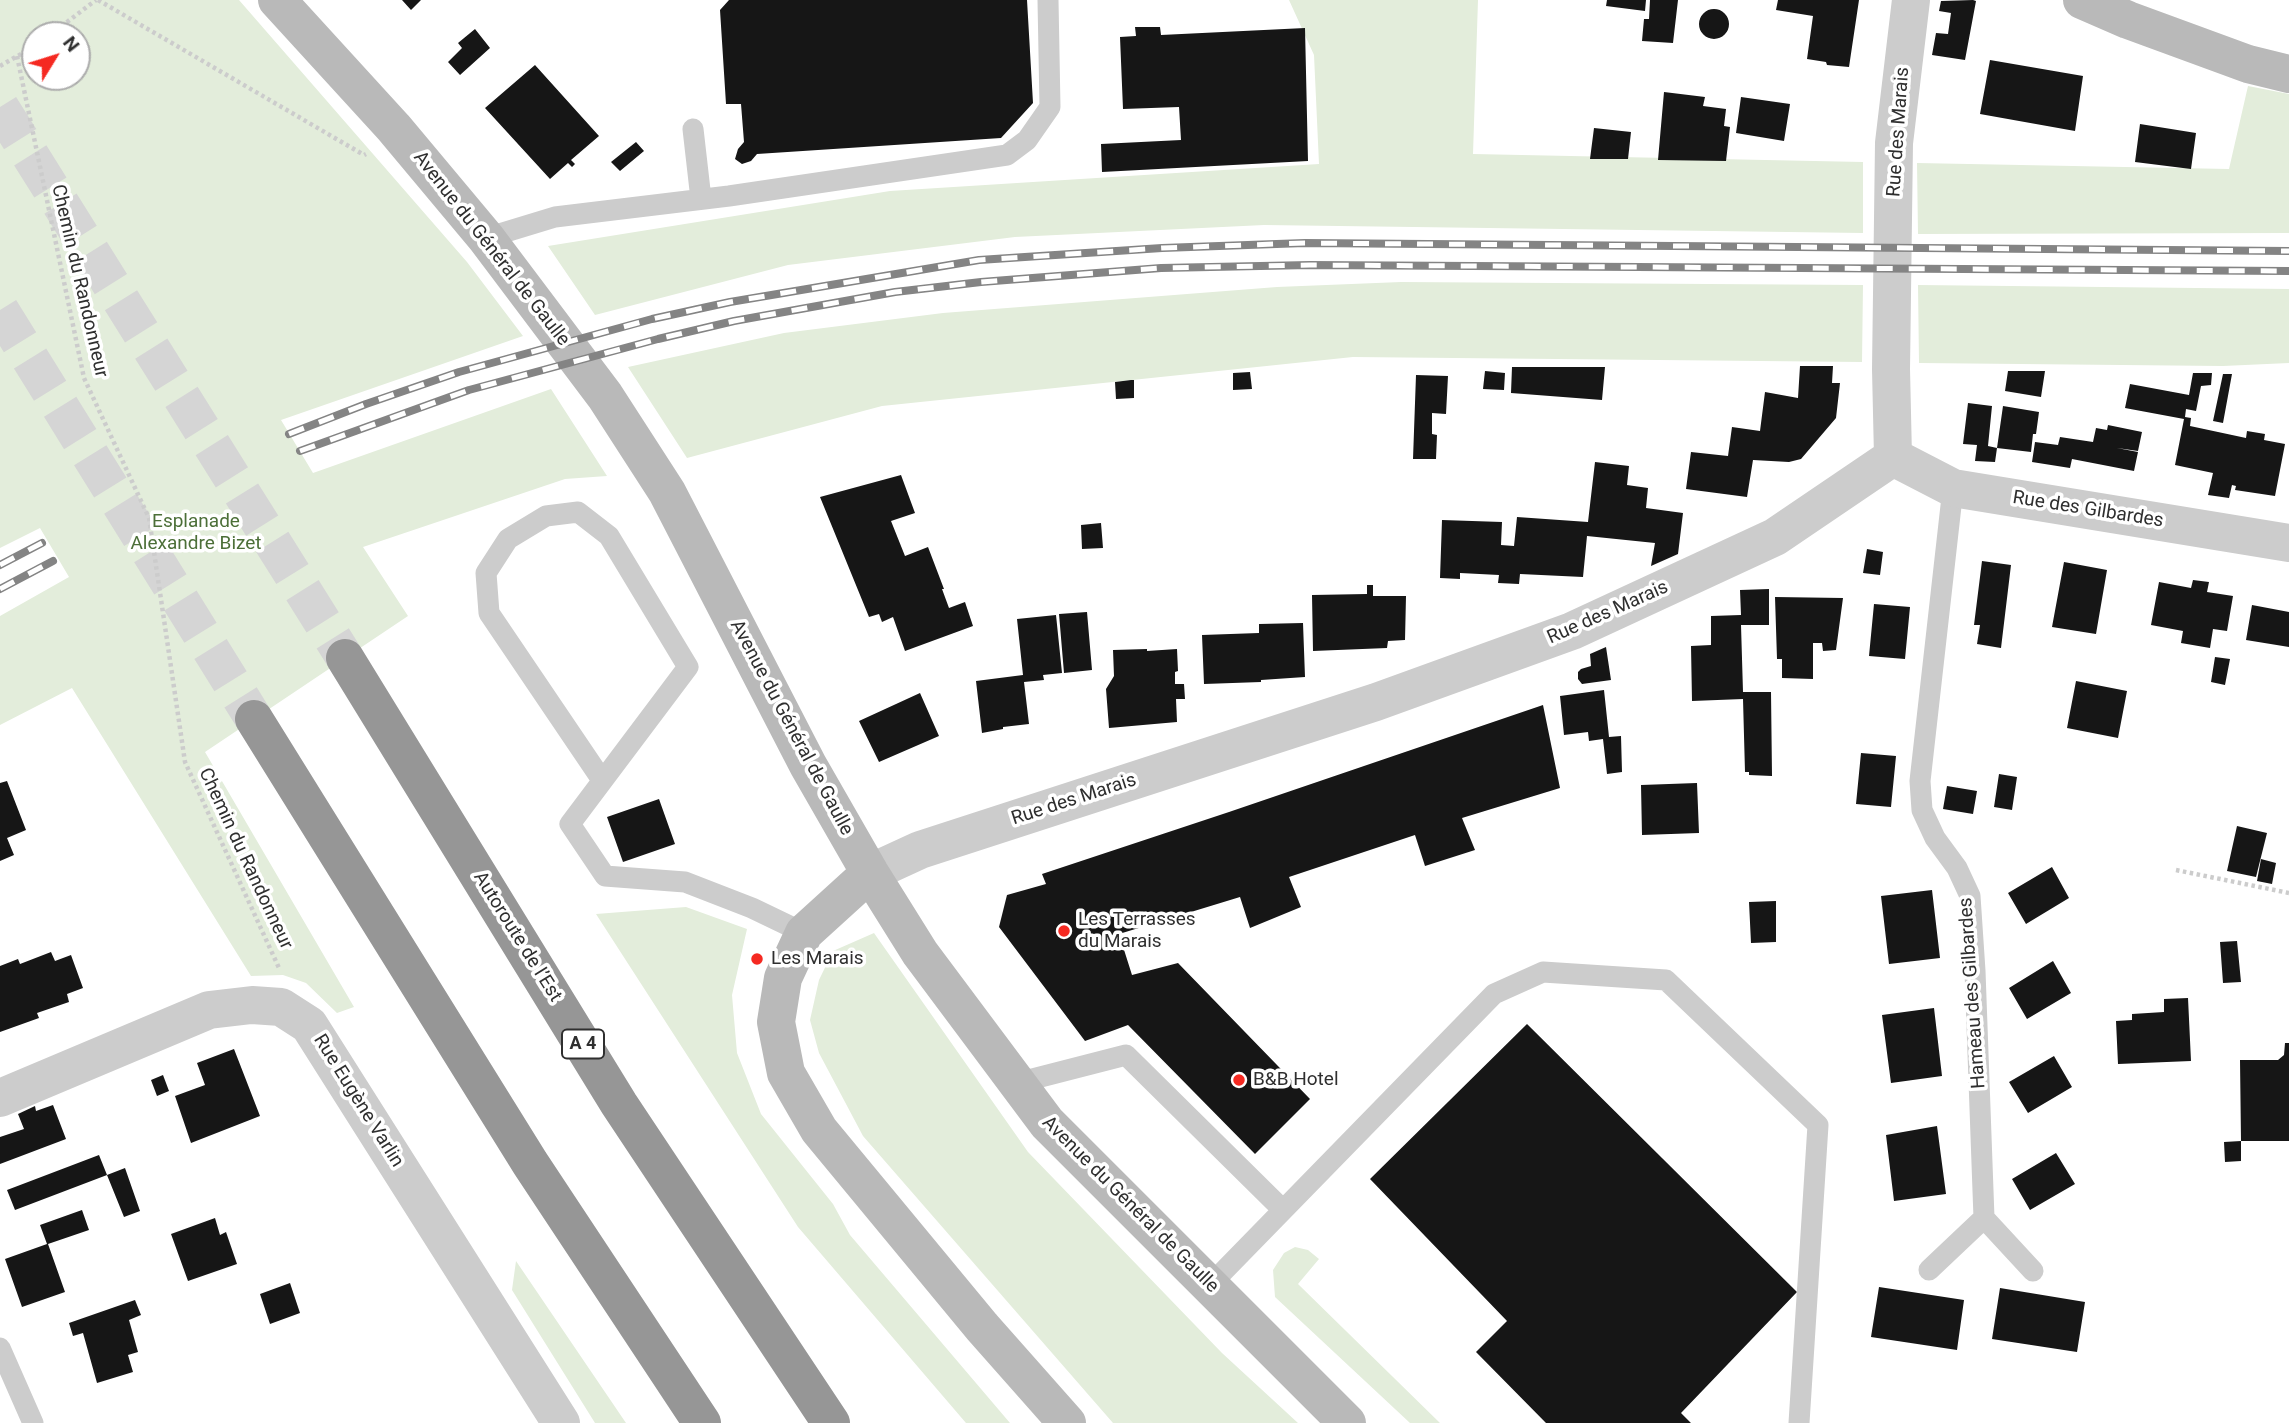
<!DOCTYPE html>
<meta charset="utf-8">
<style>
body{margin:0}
#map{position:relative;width:2289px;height:1423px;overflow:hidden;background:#fff;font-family:Roboto,sans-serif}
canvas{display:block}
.north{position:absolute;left:21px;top:21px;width:70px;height:70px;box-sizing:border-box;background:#fff;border:2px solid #acacac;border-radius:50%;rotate:52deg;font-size:19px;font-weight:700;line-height:28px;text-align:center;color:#2f2f2f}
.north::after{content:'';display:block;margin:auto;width:24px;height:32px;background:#f52921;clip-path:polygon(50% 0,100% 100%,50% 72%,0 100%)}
</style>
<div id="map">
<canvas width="2289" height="1423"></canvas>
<div class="north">N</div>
</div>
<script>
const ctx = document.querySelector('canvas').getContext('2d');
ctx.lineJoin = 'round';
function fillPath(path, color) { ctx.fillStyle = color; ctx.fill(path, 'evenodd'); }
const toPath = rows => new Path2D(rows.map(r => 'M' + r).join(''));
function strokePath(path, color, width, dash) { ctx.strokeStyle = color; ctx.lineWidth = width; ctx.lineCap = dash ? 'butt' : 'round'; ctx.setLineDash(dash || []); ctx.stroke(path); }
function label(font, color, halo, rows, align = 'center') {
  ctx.font = font + ' Roboto,sans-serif'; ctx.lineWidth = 7; ctx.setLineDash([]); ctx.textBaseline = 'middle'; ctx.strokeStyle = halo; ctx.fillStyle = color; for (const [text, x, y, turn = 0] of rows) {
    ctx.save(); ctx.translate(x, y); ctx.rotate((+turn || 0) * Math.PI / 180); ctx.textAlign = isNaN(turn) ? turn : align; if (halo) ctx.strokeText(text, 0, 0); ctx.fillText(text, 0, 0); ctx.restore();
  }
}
const green = toPath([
 [0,0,239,0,467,262,523,336,281,420,313,473,551,389,607,476,565,479,363,547,408,616,205,752,354,1007,337,1013,306,983,283,975,251,976,72,688,0,725,0,616,69,577,40,528,0,548],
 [35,35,77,35,77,77,35,77],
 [1289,0,1478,0,1473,154,1863,162,1863,233,1264,225,1015,237,788,265,595,315,548,246,890,191,1319,164,1314,55],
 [2248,86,2289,94,2289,233,1918,234,1917,163,2229,169],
 [1401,282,1863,285,1862,362,1353,357,882,406,687,458,628,367,784,333,943,313,1277,287],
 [1918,285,2289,289,2289,363,2223,366,1919,363],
 [686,907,747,929,732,995,737,1053,761,1114,833,1204,850,1235,1010,1423,966,1423,798,1227,596,914],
 [874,933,1028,1152,1222,1353,1298,1423,1113,1423,863,1136,819,1053,810,1020,819,980,833,951],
 [1295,1247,1308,1250,1319,1259,1298,1284,1440,1423,1410,1423,1275,1297,1273,1270,1284,1253],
 [516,1261,626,1423,595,1423,512,1290]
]);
const building = toPath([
 [402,0,421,0,411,10],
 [729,0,1027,0,1033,103,1001,138,757,154,751,161,742,164,735,159,738,149,744,142,741,104,726,104,720,10],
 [1607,0,1646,0,1645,11,1606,6],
 [1650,0,1678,0,1673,43,1642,41,1644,19,1649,19],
 [1778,0,1859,0,1849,67,1827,65,1826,62,1807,59,1813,16,1776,10],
 [1973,0,1976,1,1965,60,1932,55,1936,33,1948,34,1951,13,1939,11,1941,1],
 '1699 24a15 15 0 1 1 30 0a15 15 0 1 1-30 0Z',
 [1135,27,1160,27,1161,35,1305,28,1308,161,1102,172,1101,144,1181,140,1179,107,1123,109,1120,37,1136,36],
 [475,29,490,48,460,75,448,62,462,48,458,43],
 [1990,60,2083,76,2075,131,1980,114],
 [535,65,599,136,571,160,575,164,572,167,568,163,550,179,485,108],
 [1664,92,1705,97,1703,106,1726,109,1724,126,1730,127,1726,161,1658,160],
 [1741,97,1790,104,1784,141,1736,133],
 [2140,124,2196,133,2191,169,2135,162],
 [1594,128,1631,132,1628,159,1590,159],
 [636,142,644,151,620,171,611,162],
 [1800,366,1833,366,1832,383,1840,383,1836,418,1801,459,1789,462,1753,460,1747,497,1686,489,1691,452,1728,456,1732,427,1760,431,1765,392,1798,398],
 [1512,367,1605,367,1602,400,1511,393],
 [1485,371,1505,373,1504,390,1483,389],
 [2008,371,2045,371,2041,397,2005,391],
 [1250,372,1252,389,1233,390,1233,373],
 [2193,373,2212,373,2211,385,2201,386,2196,411,2186,409,2185,417,2191,418,2190,426,2246,438,2247,431,2265,434,2264,440,2285,444,2275,496,2235,490,2236,486,2232,485,2229,498,2208,495,2213,473,2175,465,2184,419,2125,408,2130,384,2189,395],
 [2223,374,2232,374,2223,423,2213,421],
 [1416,375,1448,376,1446,414,1432,413,1432,434,1437,435,1436,459,1413,459],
 [1131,380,1134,380,1134,398,1116,399,1115,382],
 [1968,403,1992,406,1988,446,1997,448,1995,462,1975,461,1977,445,1963,444],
 [2003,406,2039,412,2036,434,2033,434,2031,452,1997,448],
 [2108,425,2142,432,2138,451,2117,448,2138,452,2134,471,2072,459,2070,468,2032,462,2035,442,2058,445,2060,437,2093,442,2096,428,2107,430],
 [1595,462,1629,466,1627,485,1648,488,1646,508,1683,513,1678,554,1651,566,1655,543,1587,536,1583,577,1520,574,1519,584,1498,583,1499,575,1460,573,1460,579,1440,578,1442,520,1502,522,1501,545,1514,546,1517,517,1588,522],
 [901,475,915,513,891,521,905,556,928,547,944,589,942,589,949,608,965,602,973,626,905,651,893,617,882,622,879,614,869,617,820,497],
 [1101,523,1103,548,1082,549,1081,525],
 [1867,549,1883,552,1880,575,1863,573],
 [1982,561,2011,565,2001,648,1977,644,1980,625,1974,625],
 [2064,562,2107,570,2096,634,2052,627],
 [2193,580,2209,582,2207,592,2233,596,2227,631,2213,629,2210,648,2181,643,2183,631,2151,625,2159,582,2191,588],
 [1367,585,1373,585,1373,596,1406,596,1405,640,1388,641,1387,648,1313,651,1312,595,1367,594],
 [1769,589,1769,625,1741,625,1743,692,1771,692,1772,776,1749,775,1749,772,1745,772,1743,699,1692,701,1691,646,1711,645,1711,616,1741,615,1740,590],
 [1775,597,1843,598,1836,650,1823,651,1822,643,1813,643,1813,679,1782,678,1782,659,1777,659],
 [1874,604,1910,607,1905,659,1869,656],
 [2252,605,2289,612,2289,647,2246,640],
 [1087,612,1092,670,1064,673,1059,614],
 [1056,615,1062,673,1043,675,1044,680,1024,682,1029,724,1003,727,1003,729,982,733,976,681,1023,675,1017,619],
 [1303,623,1305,677,1261,680,1261,682,1204,684,1202,635,1259,633,1259,624],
 [1606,647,1611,680,1582,684,1578,679,1578,672,1581,669,1591,666,1590,654],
 [1147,649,1147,651,1177,649,1178,671,1175,672,1175,684,1184,684,1185,699,1176,699,1177,722,1109,728,1106,689,1114,676,1113,650],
 [2215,657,2230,659,2225,685,2211,682],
 [2076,681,2127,691,2118,738,2067,728],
 [1604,690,1609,737,1621,736,1622,772,1607,774,1603,739,1589,741,1588,732,1564,735,1560,696],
 [920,693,939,736,879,762,859,721],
 [1543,705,1560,788,1462,818,1475,850,1425,866,1415,835,1289,877,1301,907,1250,928,1240,897,1119,934,1132,975,1178,963,1310,1099,1255,1154,1128,1025,1085,1041,999,927,1007,895,1046,884,1042,874,1229,812],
 [1861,753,1896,756,1891,807,1856,804],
 [1999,774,2017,777,2012,810,1994,807],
 [7,781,26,830,7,838,14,855,0,861,0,783],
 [1697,783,1699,833,1642,835,1641,785],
 [1947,786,1977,791,1973,814,1943,809],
 [659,799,675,844,623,862,607,817],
 [2237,826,2267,833,2256,877,2227,871],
 [2261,859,2276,863,2272,884,2257,881],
 [2052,867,2069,898,2026,924,2008,893],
 [1932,890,1940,958,1889,964,1881,896],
 [1776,901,1776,942,1751,943,1749,902],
 [2237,941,2241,982,2223,983,2220,942],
 [51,952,55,961,71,955,83,988,67,994,69,1002,37,1013,39,1018,0,1032,0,966,18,959,20,964],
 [2053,961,2071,993,2027,1019,2009,988],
 [2188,998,2191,1061,2118,1064,2116,1021,2132,1020,2132,1014,2164,1012,2164,999],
 [1934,1008,1942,1076,1891,1083,1882,1015],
 [1527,1024,1797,1292,1681,1413,1691,1423,1546,1423,1476,1352,1507,1321,1370,1179],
 [2285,1043,2289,1043,2289,1141,2241,1141,2240,1060,2278,1060,2284,1055],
 [234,1049,260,1116,191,1143,175,1096,205,1085,197,1063],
 [2054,1056,2072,1087,2028,1113,2009,1082],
 [163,1075,169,1091,157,1096,151,1080],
 [53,1105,66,1139,0,1164,0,1137,24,1129,18,1114,35,1106,36,1111],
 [1937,1126,1946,1194,1894,1201,1886,1135],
 [2241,1141,2241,1161,2225,1162,2224,1142],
 [2056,1153,2075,1184,2030,1210,2012,1179],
 [99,1155,107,1175,15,1210,7,1190],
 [125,1168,140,1211,124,1217,107,1175],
 [82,1210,89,1230,48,1244,65,1292,22,1307,5,1259,47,1244,40,1225],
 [215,1218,220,1235,226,1232,237,1264,188,1281,171,1234],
 [290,1283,300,1313,270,1324,260,1294],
 [1879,1287,1964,1300,1957,1350,1871,1337],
 [2000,1288,2085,1302,2077,1352,1992,1339],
 [135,1300,141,1315,129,1320,138,1352,128,1355,133,1372,97,1383,83,1333,73,1336,69,1323]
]);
const highwayTunnel = toPath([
 [0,107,345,658],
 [0,310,254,719]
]);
const path = toPath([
 [98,0,364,155,366,154],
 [50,35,96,0],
 [17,56,84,378,149,518,185,762,279,968],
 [0,66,35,46],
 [2176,870,2289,893]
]);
const lane = toPath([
 [693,129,701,199],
 [486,238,555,217,729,196,1007,155,1027,140,1050,107,1048,0],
 [1953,488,1920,781,1922,810,1935,838,1957,868,1970,896,1975,971,1984,1218],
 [602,780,489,613,486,573,508,539,546,516,578,512,609,536,688,667,570,824,605,876,685,882,752,908,804,933],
 [1017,1083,1126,1055,1283,1210],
 [1984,1218,2033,1271],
 [1929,1270,1984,1218],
 [1210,1285,1494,994,1543,972,1666,980,1818,1125,1799,1423],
 [0,1348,33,1423]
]);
const street = toPath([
 [1893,457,1891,369,1894,143,1911,0],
 [1893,457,1953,488,2289,543],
 [870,873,920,850,1376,702,1572,631,1775,537,1893,457],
 [0,1098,209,1010,252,1005,281,1007,309,1025,561,1423]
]);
const secondary = toPath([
 [277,0,394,128,486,238,605,396,667,492,808,765,870,873,920,953,1047,1123,1347,1423],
 [2082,0,2128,20,2248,64,2289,74],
 [870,873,804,933,783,978,776,1022,786,1073,819,1130,982,1327,1067,1423]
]);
const highway = toPath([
 [345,658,619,1104,831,1423],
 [254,719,530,1163,702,1423]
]);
const rail = toPath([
 [289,434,366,404,459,372,652,319,730,302,979,260,1162,248,1305,243,2289,251],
 [300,451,469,390,658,339,734,321,895,292,981,282,1161,268,1310,265,2289,271],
 [0,565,42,543],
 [0,589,53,561]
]);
const markers = [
 [1064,931,7,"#f52921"],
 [757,959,7,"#f52921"],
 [1239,1080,7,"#f52921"]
];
const shields = [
 [583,1044,42]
];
const shieldNames = [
 ["A 4",583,1044]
];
const streetNames = [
 ["Rue des Marais",1899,132,-86],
 ["Avenue du Général de Gaulle",491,249,52],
 ["Chemin du Randonneur",79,281,77],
 ["Rue des Gilbardes",2088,510,9],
 ["Rue des Marais",1608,613,-24],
 ["Avenue du Général de Gaulle",791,728,62],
 ["Rue des Marais",1074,800,-18],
 ["Chemin du Randonneur",245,859,65],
 ["Autoroute de l’Est",517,937,58],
 ["Hameau des Gilbardes",1973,993,-94],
 ["Rue Eugène Varlin",358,1101,58],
 ["Avenue du Général de Gaulle",1130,1205,45]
];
const parkNames = [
 ["Esplanade",196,522],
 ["Alexandre Bizet",196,544]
];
const poiNames = [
 ["Les Terrasses",1078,920],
 ["du Marais",1078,942],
 ["Les Marais",771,959],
 ["B&B Hotel",1253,1080]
];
fillPath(green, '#e3eddb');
fillPath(building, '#161616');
strokePath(highwayTunnel, '#d5d5d5', 38, [38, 19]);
strokePath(path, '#ccc', 4.5, [3.5, 3.5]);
strokePath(lane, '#ccc', 21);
strokePath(street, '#ccc', 38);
strokePath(secondary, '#b9b9b9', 38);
strokePath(highway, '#969696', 38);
strokePath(rail, '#848484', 8);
strokePath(rail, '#fff', 5, [16]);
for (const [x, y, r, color] of markers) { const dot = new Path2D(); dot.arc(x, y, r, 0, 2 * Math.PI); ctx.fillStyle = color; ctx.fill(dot); strokePath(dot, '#fff', 2.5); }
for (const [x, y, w] of shields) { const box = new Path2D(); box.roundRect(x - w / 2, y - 14.5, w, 29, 5); ctx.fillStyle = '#fff'; ctx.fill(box); strokePath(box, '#2f2f2f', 2); }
label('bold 18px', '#2f2f2f', null, shieldNames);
label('19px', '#2f2f2f', '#fff', streetNames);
label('19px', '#4c6f38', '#fff', parkNames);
label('19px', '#2f2f2f', '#fff', poiNames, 'left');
</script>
